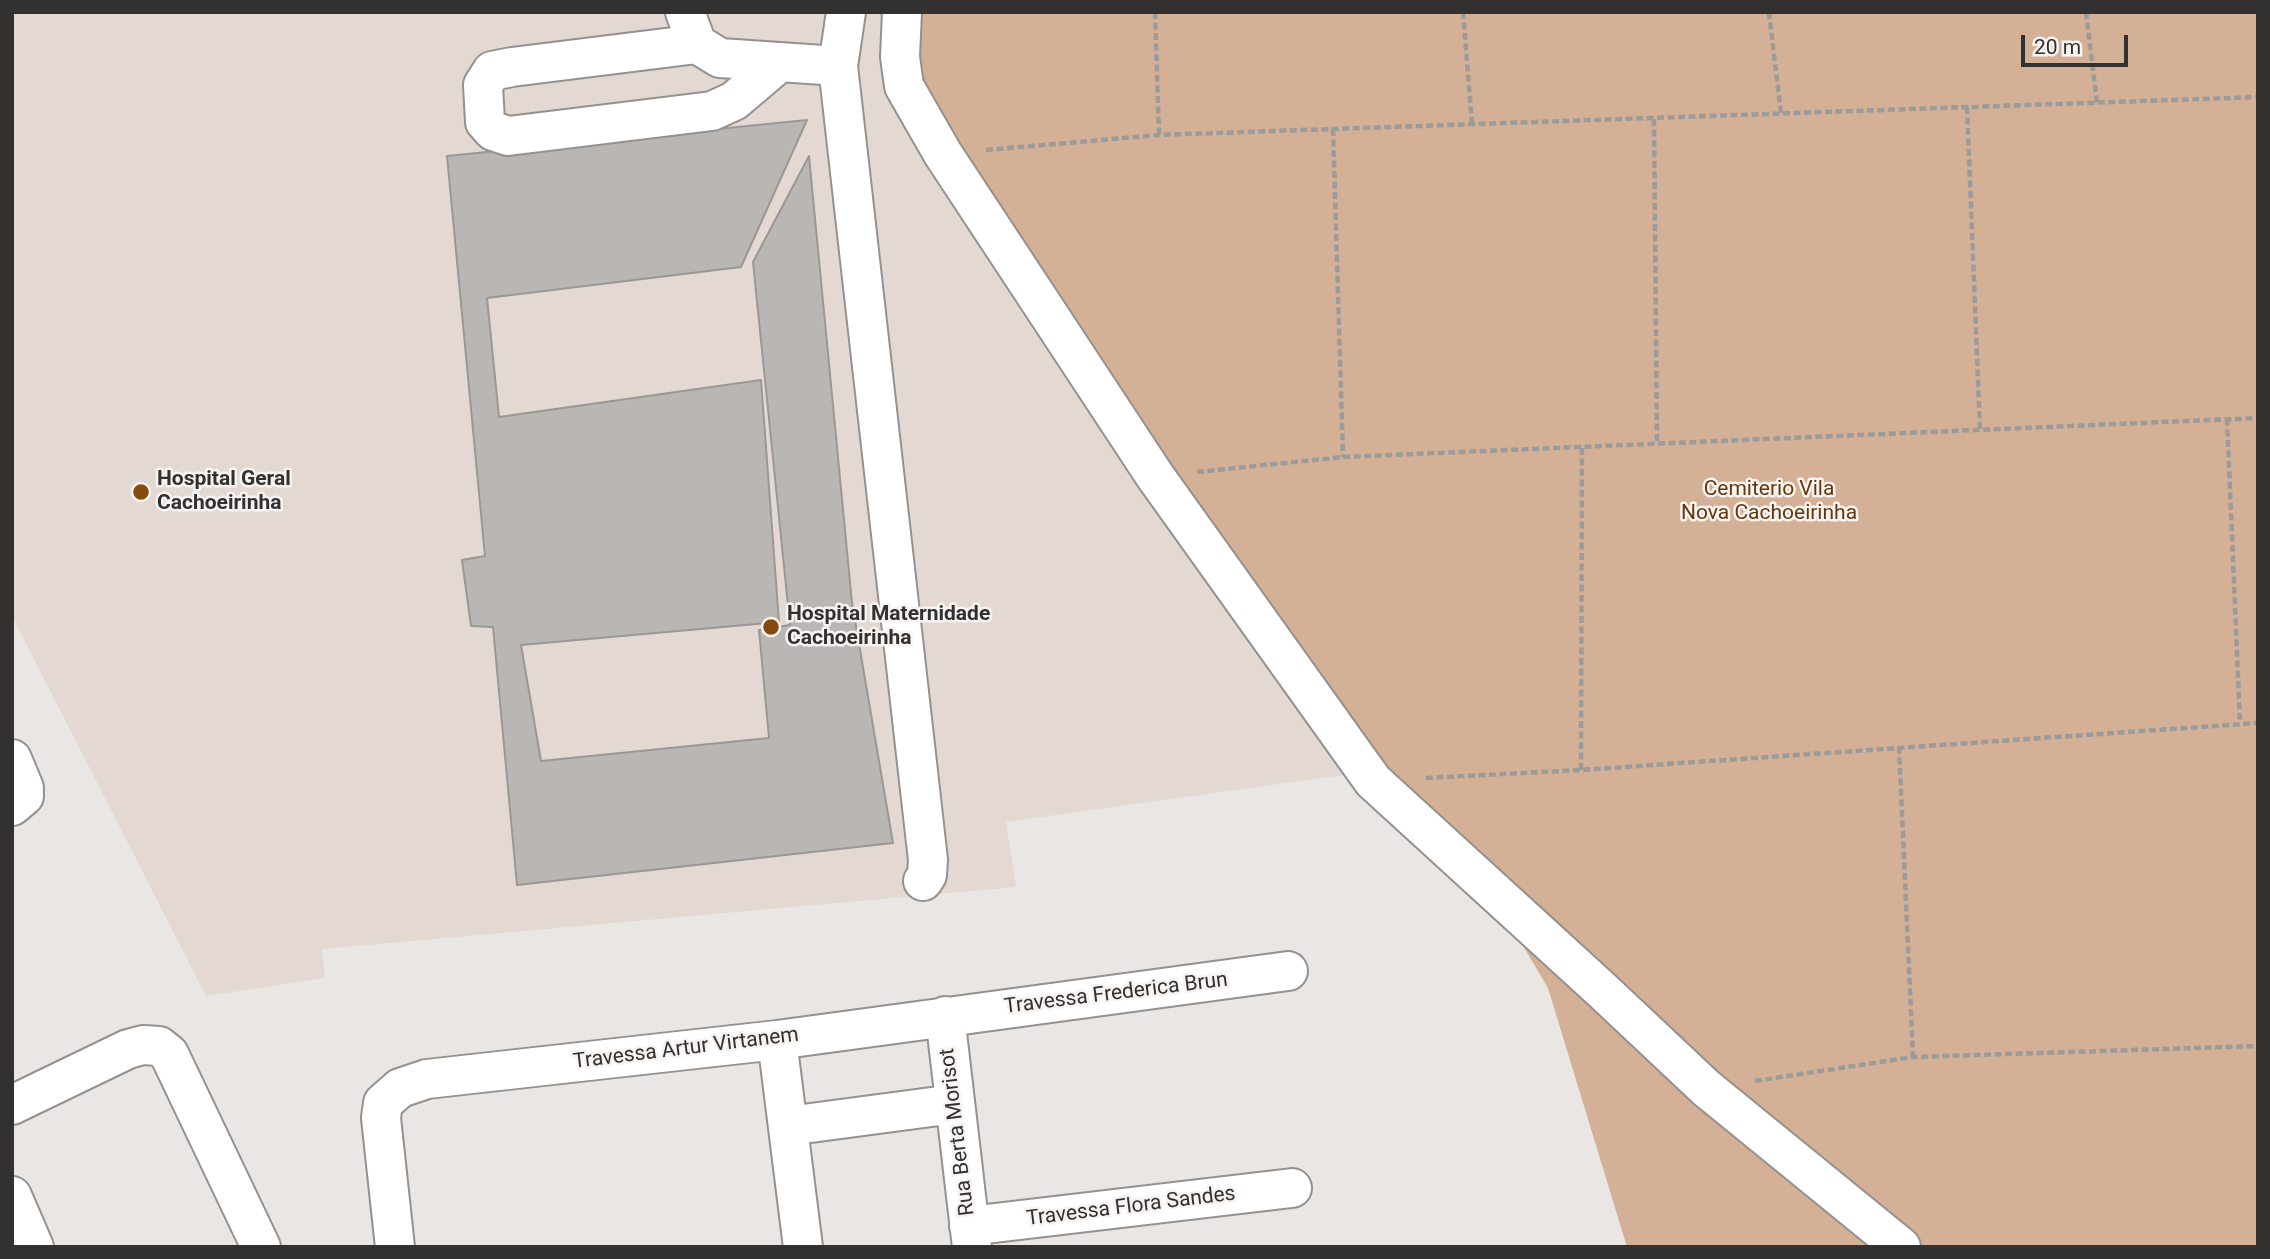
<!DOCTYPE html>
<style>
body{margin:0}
#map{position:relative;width:2270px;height:1259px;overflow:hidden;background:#e9e6e3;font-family:Roboto,sans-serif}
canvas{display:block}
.frame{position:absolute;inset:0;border:14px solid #323130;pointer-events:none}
.scale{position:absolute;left:2021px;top:35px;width:107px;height:32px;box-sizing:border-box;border:4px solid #323130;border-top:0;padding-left:9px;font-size:21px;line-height:24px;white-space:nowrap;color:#323130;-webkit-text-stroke:5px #f7f3f1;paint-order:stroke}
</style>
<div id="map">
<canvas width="2270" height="1259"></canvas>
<div class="frame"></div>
<div class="scale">20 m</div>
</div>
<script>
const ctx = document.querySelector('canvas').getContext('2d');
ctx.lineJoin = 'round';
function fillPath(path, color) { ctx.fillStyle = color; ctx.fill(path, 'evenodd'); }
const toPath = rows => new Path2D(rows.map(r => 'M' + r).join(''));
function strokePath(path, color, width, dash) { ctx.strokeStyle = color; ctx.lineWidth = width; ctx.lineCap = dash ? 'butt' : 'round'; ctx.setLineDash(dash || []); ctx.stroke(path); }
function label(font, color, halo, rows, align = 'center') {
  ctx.font = font + ' Roboto,sans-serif'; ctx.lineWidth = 5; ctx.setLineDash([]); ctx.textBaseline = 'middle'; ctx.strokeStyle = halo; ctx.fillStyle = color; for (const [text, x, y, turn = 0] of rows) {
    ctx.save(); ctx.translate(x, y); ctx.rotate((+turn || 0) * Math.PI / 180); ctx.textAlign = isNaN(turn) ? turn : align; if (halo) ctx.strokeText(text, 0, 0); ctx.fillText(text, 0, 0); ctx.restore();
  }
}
const built = toPath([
 [12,12,886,12,1358,773,1006,822,1016,887,322,949,325,978,206,996,12,616]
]);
const green = toPath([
 [880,12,2258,12,2258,1247,1627,1247,1548,988,1519,939,1404,830,900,102]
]);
const building = toPath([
 [807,120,741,267,487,298,499,417,761,380,779,622,521,645,541,761,769,738,759,630,790,625,753,262,809,156,852,603,893,843,517,885,493,627,471,626,462,560,485,556,447,156,807,120]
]);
const path = toPath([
 [1155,12,1159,135],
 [1463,12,1472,124],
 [1769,12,1781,114],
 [2086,12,2097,103],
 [1967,107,1980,430],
 [1654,119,1657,443],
 [1333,129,1343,457],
 [986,150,1159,135,2258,97],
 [2227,419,2240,723],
 [1197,472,1343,457,2258,418],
 [1899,747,1913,1057],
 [1581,770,1582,447],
 [1426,778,1581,770,2258,723],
 [1755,1081,1913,1057,2258,1046]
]);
const minor = toPath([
 [685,12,697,44,720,58,838,66,928,860,927,875,923,881],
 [902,12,900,57,904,86,943,154,1155,476,1373,781,1604,992,1706,1088,1901,1247],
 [697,44,512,67,492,71,483,85,485,122,493,131,508,136,712,111,734,101,780,62],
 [838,66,846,12],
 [12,759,24,788,24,796,12,806],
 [945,1016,972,1247],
 [777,1040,803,1247],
 [12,1105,128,1049,143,1045,159,1046,169,1054,261,1247],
 [788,1126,954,1104],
 [12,1196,34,1247],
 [969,1226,1292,1188],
 [395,1247,381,1118,383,1103,400,1088,427,1079,777,1040,1288,971]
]);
const markers = [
 [141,492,9,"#88490e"],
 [771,627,9,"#88490e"]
];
const poiNames = [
 ["Hospital Geral",157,480],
 ["Cachoeirinha",157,504],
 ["Hospital Maternidade",787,615],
 ["Cachoeirinha",787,639]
];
const parkNames = [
 ["Cemiterio Vila",1769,490],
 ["Nova Cachoeirinha",1769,514]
];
const streetNames = [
 ["Travessa Frederica Brun",1116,994,-7],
 ["Travessa Artur Virtanem",686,1049,-7],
 ["Rua Berta Morisot",958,1132,-97],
 ["Travessa Flora Sandes",1131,1207,-7]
];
fillPath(built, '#e3d9d2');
fillPath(green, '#d4b096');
fillPath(building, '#bab6b4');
strokePath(building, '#9a9794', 2);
strokePath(minor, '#94918e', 42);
strokePath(path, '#9d9b99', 4.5, [7, 3.5]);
strokePath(minor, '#fff', 38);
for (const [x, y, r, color] of markers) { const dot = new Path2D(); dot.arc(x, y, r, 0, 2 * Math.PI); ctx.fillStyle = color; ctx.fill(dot); strokePath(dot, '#f7f3f1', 2.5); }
label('bold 21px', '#323130', '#f7f3f1', poiNames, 'left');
label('21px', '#67370b', '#f7f3f1', parkNames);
label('21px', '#323130', '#f7f3f1', streetNames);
</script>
